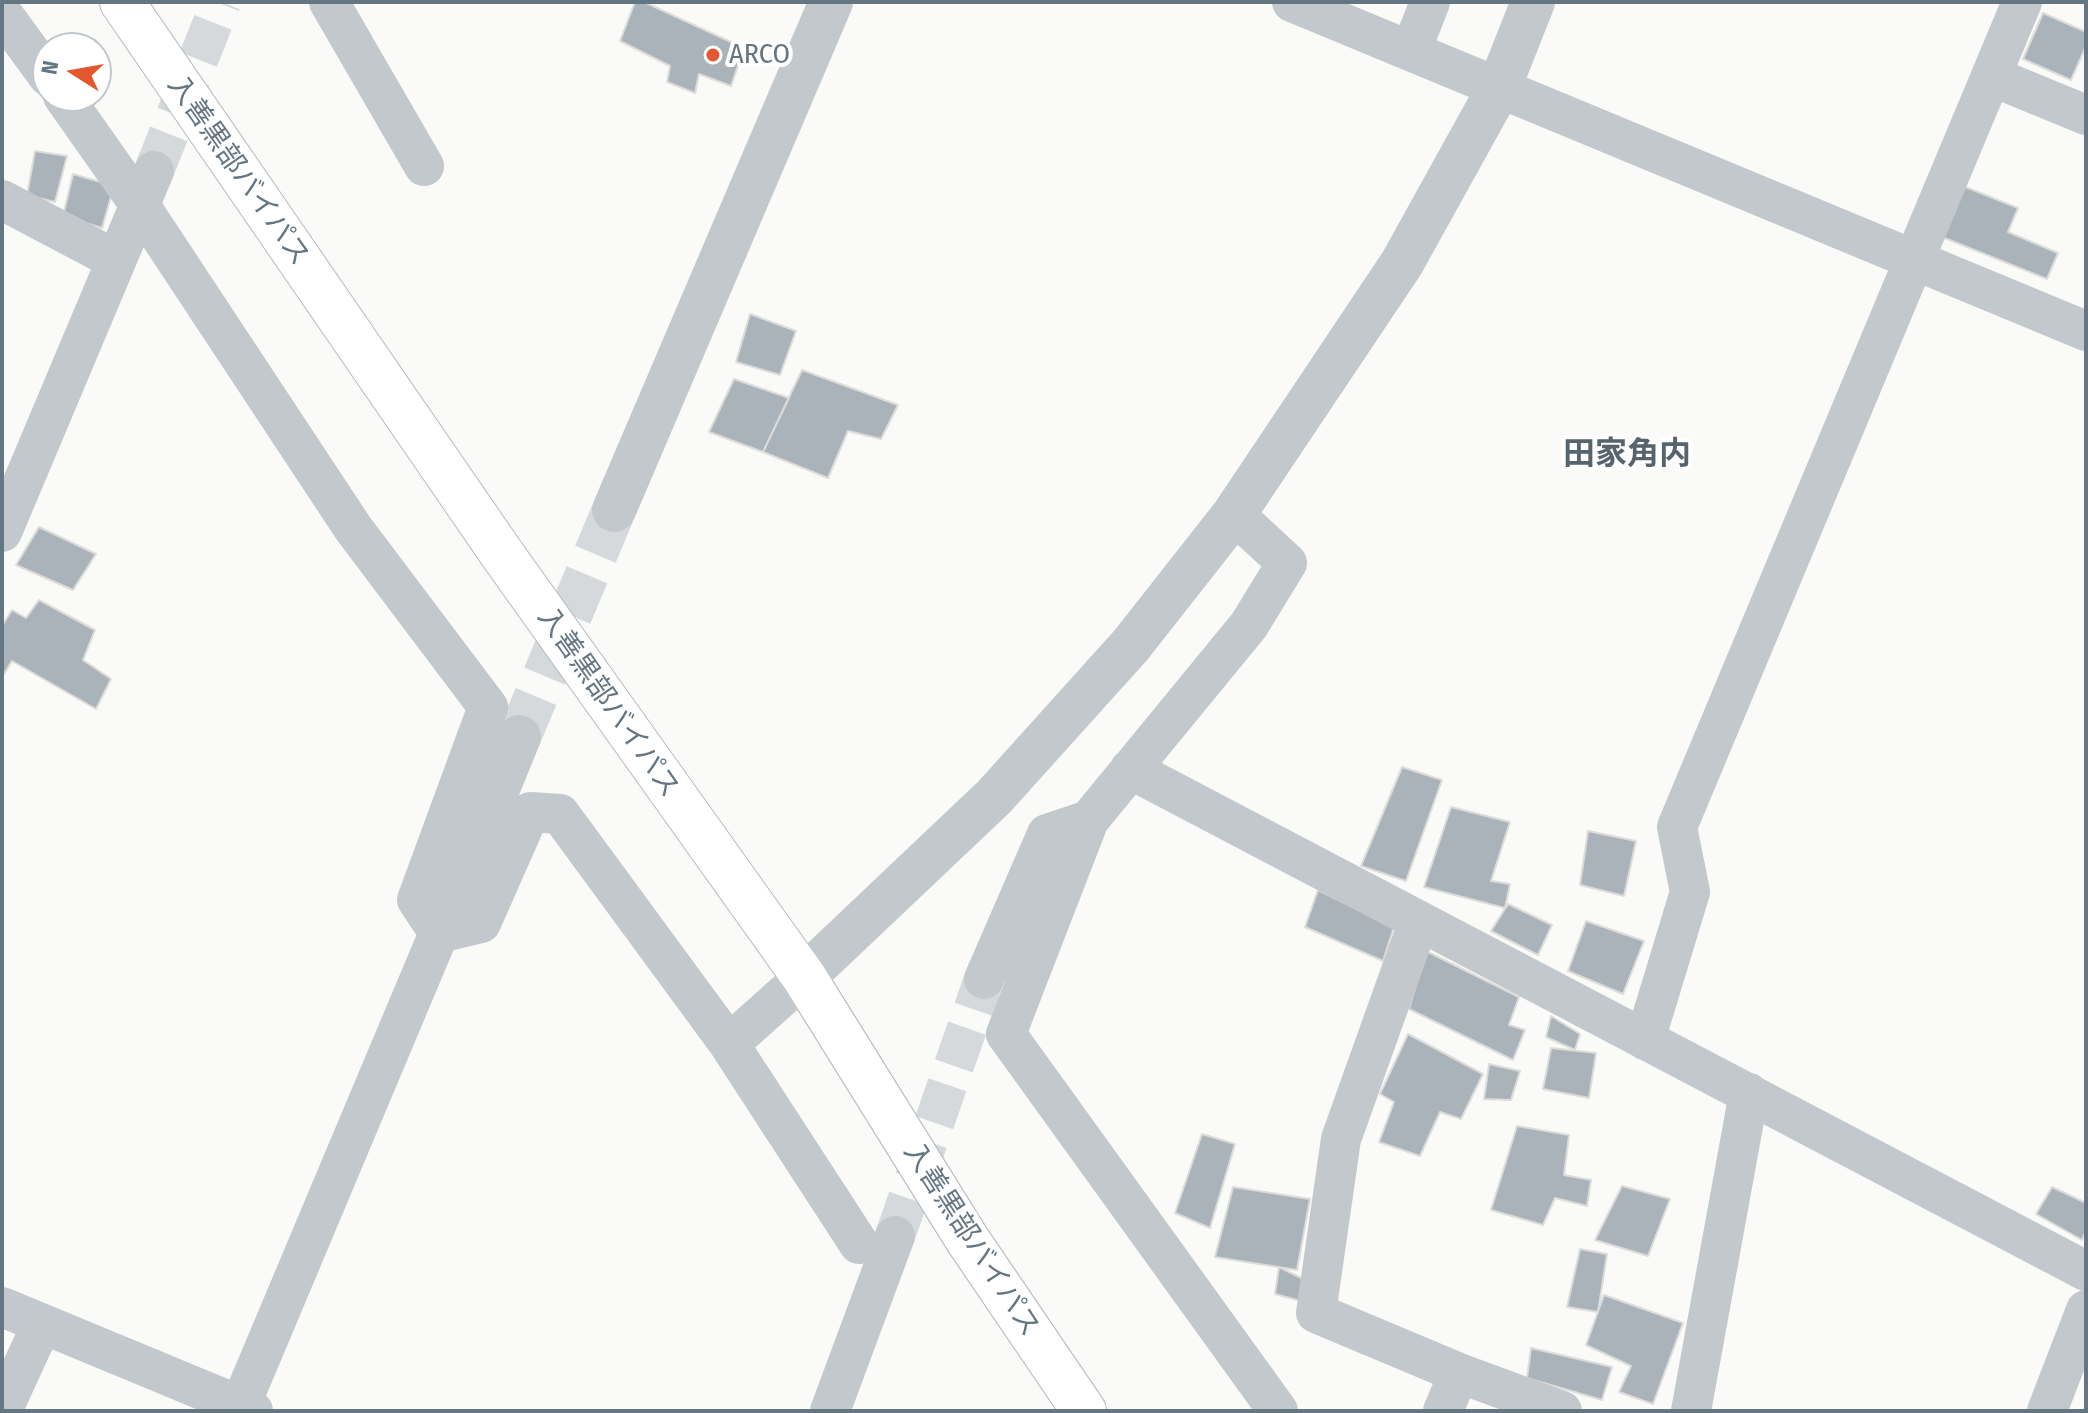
<!DOCTYPE html>
<meta charset="utf-8">
<style>
body{margin:0}
#map{position:relative;width:2088px;height:1413px;overflow:hidden;background:#fafaf8;font-family:"Fira Sans Condensed",sans-serif}
canvas{display:block}
.frame{position:absolute;inset:0;border:4px solid #657683;pointer-events:none}
.north{position:absolute;left:32px;top:32px;width:80px;height:80px;box-sizing:border-box;background:#fff;border:2px solid #c1c8cd;border-radius:50%;rotate:281deg;font-size:22px;font-weight:700;line-height:32px;text-align:center;color:#657683}
.north::after{content:'';display:block;margin:auto;width:28px;height:36px;background:#e4572e;clip-path:polygon(50% 0,100% 100%,50% 72%,0 100%)}
</style>
<div id="map">
<canvas width="2088" height="1413"></canvas>
<div class="frame"></div>
<div class="north">N</div>
</div>
<script>
const ctx = document.querySelector('canvas').getContext('2d');
ctx.lineJoin = 'round';
function fillPath(path, color) { ctx.fillStyle = color; ctx.fill(path, 'evenodd'); }
const toPath = rows => new Path2D(rows.map(r => 'M' + r).join(''));
function strokePath(path, color, width, dash) { ctx.strokeStyle = color; ctx.lineWidth = width; ctx.lineCap = dash ? 'butt' : 'round'; ctx.setLineDash(dash || []); ctx.stroke(path); }
function label(font, color, halo, rows, align = 'center') {
  ctx.font = font + ' "Fira Sans Condensed","Noto Sans JP",sans-serif'; ctx.lineWidth = 8; ctx.setLineDash([]); ctx.textBaseline = 'middle'; ctx.strokeStyle = halo; ctx.fillStyle = color; for (const [text, x, y, turn = 0] of rows) {
    ctx.save(); ctx.translate(x, y); ctx.rotate((+turn || 0) * Math.PI / 180); ctx.textAlign = isNaN(turn) ? turn : align; if (halo) ctx.strokeText(text, 0, 0); ctx.fillText(text, 0, 0); ctx.restore();
  }
}
const building = toPath([
 [635,2,644,2,744,48,731,86,699,74,695,93,667,82,670,66,620,41,635,2],
 [2043,13,2086,32,2086,46,2071,80,2023,59,2043,13],
 [35,151,67,156,55,202,27,195,35,151],
 [73,174,114,186,102,228,63,216,73,174],
 [1963,186,2018,208,2008,232,2058,253,2047,279,1942,237,1963,186],
 [750,314,796,331,780,375,736,362,750,314],
 [802,370,898,405,881,439,848,431,828,478,763,452,802,370],
 [734,379,789,398,763,452,709,432,734,379],
 [39,527,96,554,73,590,16,565,39,527],
 [39,600,95,630,83,660,111,679,96,709,12,661,2,677,2,626,12,610,26,618,39,600],
 [1402,767,1442,780,1406,881,1361,866,1402,767],
 [1451,807,1510,822,1491,881,1510,884,1505,908,1424,887,1451,807],
 [1588,831,1636,841,1624,896,1580,885,1588,831],
 [1318,890,1394,927,1383,961,1305,927,1318,890],
 [1508,904,1552,925,1538,955,1491,931,1508,904],
 [1586,921,1644,941,1623,994,1568,971,1586,921],
 [1426,951,1519,997,1509,1025,1525,1030,1513,1060,1409,1009,1426,951],
 [1551,1016,1580,1034,1575,1050,1546,1037,1551,1016],
 [1408,1034,1483,1074,1461,1119,1440,1112,1420,1156,1379,1142,1394,1102,1380,1094,1408,1034],
 [1551,1048,1596,1053,1589,1098,1543,1089,1551,1048],
 [1489,1064,1520,1071,1511,1100,1484,1099,1489,1064],
 [1517,1126,1569,1135,1564,1175,1591,1180,1587,1206,1555,1198,1543,1225,1491,1210,1517,1126],
 [1202,1134,1235,1144,1210,1228,1175,1213,1202,1134],
 [1622,1186,1670,1199,1648,1256,1595,1240,1622,1186],
 [1233,1187,1310,1199,1297,1270,1215,1257,1233,1187],
 [2052,1187,2086,1203,2086,1230,2082,1240,2036,1214,2052,1187],
 [1580,1249,1607,1254,1598,1312,1567,1307,1580,1249],
 [1279,1267,1305,1280,1301,1301,1275,1294,1279,1267],
 [1604,1295,1683,1323,1653,1404,1619,1392,1631,1366,1586,1345,1604,1295],
 [1531,1348,1612,1367,1602,1400,1527,1378,1531,1348]
]);
const minorTunnel = toPath([
 [154,171,221,2],
 [895,1236,984,979]
]);
const tertiaryTunnel = toPath([
 [519,737,614,510]
]);
const minor = toPath([
 [329,2,424,166],
 [1292,2,2086,331],
 [2,13,48,76],
 [1411,51,1430,2],
 [1991,76,2086,115],
 [63,96,139,204,353,528,488,707,417,900,439,933],
 [2,200,116,260],
 [1234,514,1287,563,1249,625,1089,820,1006,1034,1278,1411],
 [2,532,154,171],
 [1130,769,2086,1271],
 [1419,921,1341,1139,1316,1313,1459,1373],
 [439,933,481,923,530,812,560,814,729,1044,804,977],
 [984,979,1047,834,1089,820],
 [1645,1040,1690,892,1677,827,2022,2],
 [729,1044,859,1244],
 [2,1307,253,1411],
 [2,1411,42,1324],
 [238,1411,439,933],
 [830,1411,895,1236],
 [1443,1411,1459,1373,1562,1411],
 [1691,1411,1749,1093],
 [2047,1411,2086,1310]
]);
const tertiary = toPath([
 [614,510,831,2],
 [439,933,519,737],
 [804,977,994,797,1131,645,1234,514,1402,263,1499,88,1533,2]
]);
const trunk = toPath([
 [122,2,502,554,804,977,967,1239,1084,1411]
]);
const markers = [
 [713,55,8,"#e4572e"]
];
const poiNames = [
 ["ARCO",729,55]
];
const streetNames = [
 ["入善黒部バイパス",238,171,55],
 ["入善黒部バイパス",608,703,55],
 ["入善黒部バイパス",971,1240,57]
];
const quarterNames = [
 ["田家角内",1627,455]
];
fillPath(building, '#aab3b9');
strokePath(building, '#dcdcda', 2);
strokePath(minorTunnel, '#d5d9db', 40, [40, 20]);
strokePath(tertiaryTunnel, '#d5d9db', 44, [44, 22]);
strokePath(trunk, '#b4b9bd', 46);
strokePath(minor, '#c3c8cc', 40);
strokePath(tertiary, '#c3c8cc', 44);
strokePath(trunk, '#fff', 44);
for (const [x, y, r, color] of markers) { const dot = new Path2D(); dot.arc(x, y, r, 0, 2 * Math.PI); ctx.fillStyle = color; ctx.fill(dot); strokePath(dot, '#fff', 3); }
label('28px', '#657683', '#fff', poiNames, 'left');
label('28px', '#657683', '#fff', streetNames);
label('bold 32px', '#57646e', '#fff', quarterNames);
</script>
